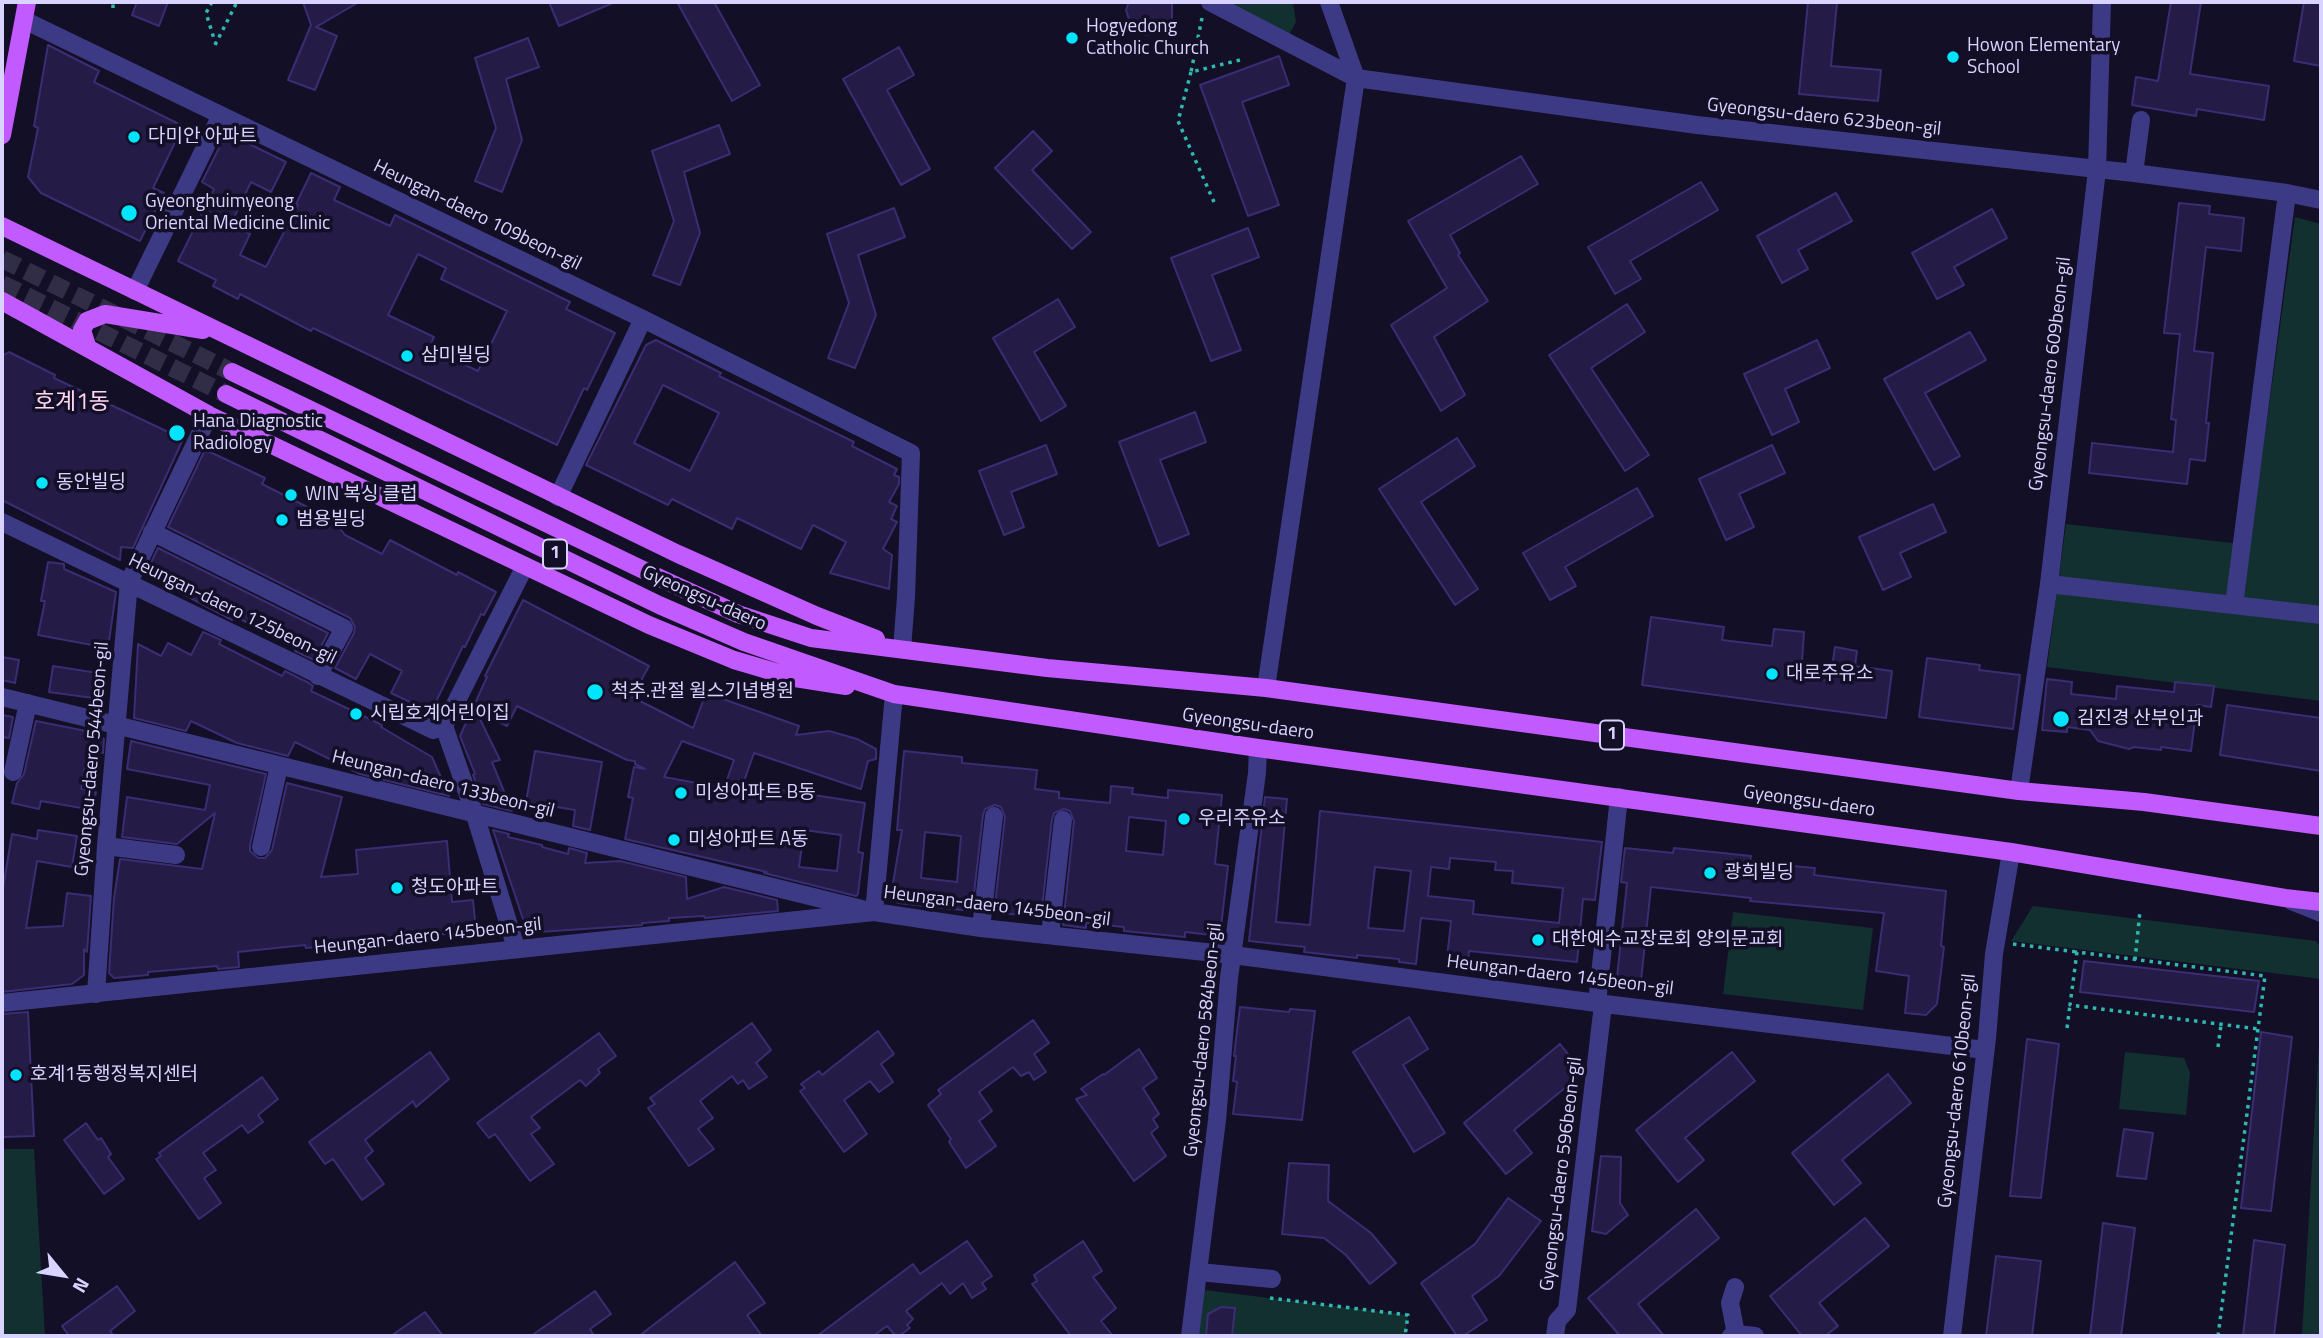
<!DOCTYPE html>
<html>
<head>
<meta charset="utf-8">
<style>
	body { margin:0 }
	#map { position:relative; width:2323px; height:1338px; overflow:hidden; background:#130f26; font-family:"Titillium Web",sans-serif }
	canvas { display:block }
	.frame { position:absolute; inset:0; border:4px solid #d9d4ff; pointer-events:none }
	.north { position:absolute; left:28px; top:1240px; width:70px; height:70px; -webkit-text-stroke:5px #130f26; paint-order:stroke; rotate:120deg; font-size:19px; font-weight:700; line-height:28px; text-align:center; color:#d9d4ff }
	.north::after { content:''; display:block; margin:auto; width:24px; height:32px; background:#d9d4ff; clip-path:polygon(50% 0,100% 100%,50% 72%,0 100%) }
</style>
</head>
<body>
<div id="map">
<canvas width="2323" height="1338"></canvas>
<div class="frame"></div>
<div class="north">N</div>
</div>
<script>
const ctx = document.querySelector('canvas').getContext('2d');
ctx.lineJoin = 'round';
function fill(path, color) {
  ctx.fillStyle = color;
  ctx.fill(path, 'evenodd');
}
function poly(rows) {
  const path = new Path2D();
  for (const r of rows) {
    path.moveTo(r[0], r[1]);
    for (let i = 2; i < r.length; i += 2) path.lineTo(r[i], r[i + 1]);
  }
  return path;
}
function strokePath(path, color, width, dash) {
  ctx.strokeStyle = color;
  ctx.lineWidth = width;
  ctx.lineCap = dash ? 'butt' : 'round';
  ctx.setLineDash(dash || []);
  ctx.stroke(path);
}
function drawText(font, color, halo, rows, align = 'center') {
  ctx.font = font + ' "Titillium Web","Noto Sans KR",sans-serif';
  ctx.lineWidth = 7;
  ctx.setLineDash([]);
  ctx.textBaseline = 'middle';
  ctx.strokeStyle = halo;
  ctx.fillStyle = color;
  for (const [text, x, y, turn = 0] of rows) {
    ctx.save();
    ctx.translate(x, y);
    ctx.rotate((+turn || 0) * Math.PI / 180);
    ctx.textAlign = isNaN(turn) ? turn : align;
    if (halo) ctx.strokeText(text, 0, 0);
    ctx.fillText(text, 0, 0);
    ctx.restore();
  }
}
fill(poly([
	[1223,2,1293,2,1296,22,1289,35],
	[2295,217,2321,224,2321,701,2047,667,2066,524,2250,545],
	[2033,906,2316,941,2321,948,2321,979,2011,941],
	[1733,912,1873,928,1863,1010,1723,994],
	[2321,1009,2321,1336,2302,1336],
	[2125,1052,2184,1058,2190,1073,2186,1115,2119,1109],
	[2,1149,34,1149,45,1336,2,1336],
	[1196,1289,1408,1315,1405,1336,1190,1336]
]), '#12302f');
const building = poly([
	[137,2,168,2,159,26,132,15,137,2],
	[303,2,359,2,316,27,337,36,315,90,288,80,311,25,303,2],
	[549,2,615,2,559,26,549,2],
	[677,2,714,2,760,85,732,101,677,2],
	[1129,2,1172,2,1172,19,1162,32,1145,35,1131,26,1126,10,1129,2],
	[1808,2,1837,2,1831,66,1881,70,1878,101,1799,94,1808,2],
	[2171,2,2201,2,2190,74,2269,86,2264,120,2197,109,2196,116,2132,105,2136,77,2158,81,2171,2],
	[2304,2,2321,2,2321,66,2294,61,2304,2],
	[528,38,539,67,506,79,522,140,502,192,475,181,496,128,475,58,528,38],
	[48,45,99,71,94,82,183,126,153,188,164,193,140,241,41,193,28,177,38,128,34,126,48,45],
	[899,47,914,75,887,90,930,169,901,185,843,79,899,47],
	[1279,56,1289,85,1242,102,1279,205,1248,216,1200,85,1279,56],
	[719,125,730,154,684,172,700,233,680,285,653,275,674,221,652,151,719,125],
	[1033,131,1052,151,1032,170,1091,232,1072,249,995,168,1033,131],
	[235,137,286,162,271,192,251,182,231,224,250,234,240,255,266,267,298,205,296,204,311,173,340,187,334,200,390,226,395,215,570,302,566,309,615,333,587,390,584,388,557,445,313,328,311,331,240,294,238,299,213,286,216,280,178,261,214,189,202,182,222,142,235,137],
	[418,254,446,268,441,279,507,311,478,371,429,348,434,337,388,315,418,254],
	[1521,156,1538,184,1450,235,1460,253,1458,255,1488,301,1434,337,1465,395,1441,411,1391,325,1447,288,1408,221,1521,156],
	[1701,182,1718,210,1630,261,1641,279,1615,294,1588,247,1701,182],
	[1836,193,1852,221,1798,250,1808,269,1782,283,1757,236,1836,193],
	[2179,203,2210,206,2209,214,2244,218,2241,251,2206,247,2194,351,2213,353,2206,423,2209,423,2205,461,2190,459,2187,484,2089,473,2092,443,2173,452,2176,420,2171,419,2180,334,2164,333,2179,203],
	[894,208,905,237,858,255,876,315,855,368,828,358,849,303,827,234,894,208],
	[1992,209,2007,238,1954,267,1964,285,1937,299,1912,253,1992,209],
	[1248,228,1259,257,1212,275,1241,350,1211,361,1171,258,1248,228],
	[1058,299,1075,327,1034,352,1066,406,1041,421,993,338,1058,299],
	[1627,304,1645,332,1591,368,1649,455,1625,471,1549,355,1627,304],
	[1970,332,1986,360,1925,393,1960,456,1934,470,1884,379,1970,332],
	[656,340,721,373,719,376,854,442,852,446,897,469,894,475,899,477,899,484,889,502,897,506,891,519,897,522,883,549,892,555,889,589,830,573,846,542,813,525,801,549,737,518,732,529,672,499,668,505,586,465,646,345,656,340],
	[663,385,719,413,690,471,634,443,663,385],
	[1817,340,1830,368,1785,389,1799,422,1772,435,1744,374,1817,340],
	[9,352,55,375,54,378,183,439,133,548,121,547,120,560,2,500,2,356,9,352],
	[1195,412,1206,442,1160,460,1189,534,1159,546,1119,442,1195,412],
	[1457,438,1475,466,1421,502,1478,589,1455,605,1379,489,1457,438],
	[1046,445,1057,474,1011,492,1024,527,1004,535,979,471,1046,445],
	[1772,445,1785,473,1739,494,1754,527,1726,540,1699,479,1772,445],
	[204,452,210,452,265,478,262,484,325,516,327,512,345,535,382,554,390,540,457,575,458,572,496,592,484,615,481,614,465,647,463,646,431,712,391,693,402,671,370,654,356,679,335,668,354,633,355,627,350,618,168,527,204,452],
	[1637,488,1653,516,1565,567,1576,586,1550,600,1523,553,1637,488],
	[1933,504,1946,532,1900,553,1911,577,1883,590,1859,537,1933,504],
	[158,548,328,633,314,660,295,651,296,647,234,616,232,620,153,578,149,567,158,548],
	[48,562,64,564,64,569,116,592,108,648,38,635,45,601,41,601,48,562],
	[523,600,649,666,632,697,693,728,706,693,799,726,796,735,829,731,857,739,876,749,876,759,868,761,861,789,754,753,743,784,865,803,858,852,863,853,858,894,856,896,764,873,767,872,625,839,633,798,628,797,634,767,645,769,635,764,635,761,627,760,517,706,507,726,476,711,500,760,492,762,512,811,483,804,473,775,475,774,460,736,487,677,485,676,523,600],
	[682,741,734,760,724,788,664,777,682,741],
	[804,830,841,835,837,871,799,867,804,830],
	[1651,617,1724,627,1722,640,1772,646,1774,629,1804,632,1801,677,1830,681,1835,647,1857,651,1855,666,1892,671,1886,718,1642,685,1651,617],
	[203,632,221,640,219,644,282,676,285,671,309,683,313,686,311,691,382,725,381,727,432,757,449,796,360,774,295,742,288,756,237,743,191,721,186,731,134,718,138,644,161,656,168,643,191,655,203,632],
	[2,657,19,660,15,683,2,680,2,657],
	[1927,658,1980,665,1979,670,2020,675,2013,729,1919,717,1927,658],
	[53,666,104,674,101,699,49,692,53,666],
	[2047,679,2072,682,2071,694,2116,699,2117,686,2174,692,2175,682,2214,686,2211,707,2197,705,2191,751,2161,747,2161,750,2134,747,2129,749,2098,741,2090,730,2067,727,2067,732,2042,730,2047,679],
	[2227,705,2321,718,2321,771,2220,755,2227,705],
	[2,715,13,717,9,738,2,737,2,715],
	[36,721,96,733,104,739,103,753,88,750,81,789,96,792,93,810,41,801,39,809,12,803,17,783,24,774,36,721],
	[131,741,266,774,250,845,250,851,258,858,265,858,272,850,287,783,342,797,321,877,358,874,356,850,447,841,452,902,473,900,476,931,306,948,305,945,238,952,239,967,218,969,217,966,148,972,148,975,114,978,109,973,114,898,120,859,202,869,215,813,177,844,122,837,127,797,205,810,210,785,127,769,131,741],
	[535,751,602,762,590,830,573,826,575,810,526,802,535,751],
	[904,751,962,757,962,763,1037,770,1035,789,1059,792,1059,798,1110,803,1111,786,1133,788,1132,794,1168,798,1168,790,1222,795,1215,864,1228,866,1220,936,1185,932,1185,937,1124,931,1124,927,1086,923,1086,928,1063,925,1074,821,1070,811,1064,809,1054,813,1052,819,1041,916,994,913,1005,817,1001,807,995,805,985,809,983,815,972,911,898,903,891,895,902,830,897,830,904,751],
	[1129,817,1166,821,1163,855,1126,851,1129,817],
	[925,832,961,836,957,882,921,878,925,832],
	[1265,797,1287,799,1276,922,1310,925,1320,811,1602,842,1595,900,1583,899,1577,962,1469,951,1468,960,1447,958,1451,921,1421,918,1416,964,1399,962,1399,959,1357,955,1357,958,1304,952,1305,947,1249,941,1265,797],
	[1450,858,1496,862,1495,870,1513,871,1512,883,1563,888,1559,923,1473,914,1474,901,1428,896,1431,867,1449,869,1450,858],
	[1375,867,1411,871,1404,931,1368,928,1375,867],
	[38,830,77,836,72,867,37,861,26,928,63,926,67,893,91,896,87,952,84,949,84,975,72,984,2,992,2,894,12,834,37,839,38,830],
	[493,830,509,834,508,837,542,845,542,847,568,854,569,848,587,853,585,863,620,861,686,877,687,899,724,887,777,900,778,911,705,918,704,916,669,918,669,921,642,923,642,925,539,932,525,925,493,830],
	[1625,848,1673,853,1674,848,1751,856,1750,862,1815,868,1814,875,1946,891,1941,946,1944,947,1937,1004,1926,1015,1905,1013,1909,976,1876,971,1884,913,1750,901,1751,898,1651,887,1640,990,1616,987,1627,883,1621,882,1625,848],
	[2084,961,2259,981,2254,1012,2080,992,2084,961],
	[1240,1007,1289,1012,1290,1009,1315,1011,1302,1120,1233,1114,1237,1082,1233,1081,1236,1056,1234,1056,1240,1007],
	[28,1012,34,1136,2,1137,2,1014,28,1012],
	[1409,1017,1428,1049,1403,1065,1445,1133,1414,1152,1353,1052,1409,1017],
	[1033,1020,1049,1043,1034,1054,1046,1072,1034,1080,1029,1072,1021,1076,1013,1067,979,1092,992,1111,979,1121,996,1146,966,1168,949,1142,951,1139,928,1105,941,1094,938,1090,1033,1020],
	[752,1023,771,1050,756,1063,767,1077,749,1089,743,1080,738,1084,732,1076,700,1101,713,1118,698,1129,714,1149,689,1166,648,1108,655,1104,650,1098,752,1023],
	[878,1031,894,1054,881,1064,893,1082,879,1092,870,1081,844,1100,867,1134,844,1152,800,1091,805,1088,801,1084,819,1071,822,1075,878,1031],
	[2261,1032,2292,1037,2271,1211,2241,1208,2261,1032],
	[599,1033,616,1056,598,1069,600,1073,586,1086,580,1080,531,1117,540,1128,531,1134,554,1164,530,1181,495,1134,489,1138,477,1123,599,1033],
	[2027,1039,2059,1044,2041,1198,2010,1196,2027,1039],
	[1560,1044,1583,1073,1514,1130,1532,1153,1506,1174,1464,1123,1560,1044],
	[1139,1049,1157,1078,1143,1088,1159,1114,1153,1119,1158,1127,1151,1133,1166,1156,1134,1181,1076,1099,1087,1095,1081,1089,1103,1074,1104,1075,1139,1049],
	[430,1052,449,1079,416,1107,413,1101,365,1140,373,1151,365,1158,384,1184,362,1200,333,1159,325,1164,309,1142,430,1052],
	[1732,1052,1755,1081,1685,1138,1704,1160,1678,1182,1636,1130,1732,1052],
	[1888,1074,1911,1103,1842,1160,1861,1183,1834,1205,1792,1153,1888,1074],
	[262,1077,278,1099,258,1115,263,1122,248,1133,242,1125,203,1153,216,1170,204,1178,221,1203,199,1219,156,1159,161,1156,159,1153,262,1077],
	[86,1123,98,1140,101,1138,111,1154,108,1157,124,1179,104,1194,64,1140,86,1123],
	[2124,1129,2153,1133,2146,1179,2117,1176,2124,1129],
	[1601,1156,1621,1157,1620,1203,1628,1215,1606,1234,1592,1231,1601,1156],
	[1289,1163,1329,1165,1328,1201,1371,1233,1396,1263,1370,1284,1346,1255,1324,1238,1282,1234,1289,1163],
	[1508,1198,1541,1221,1499,1276,1472,1296,1487,1320,1463,1336,1457,1336,1421,1283,1475,1244,1508,1198],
	[1696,1209,1719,1238,1638,1304,1664,1336,1620,1336,1588,1298,1696,1209],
	[1865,1218,1889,1246,1819,1303,1838,1326,1825,1336,1802,1336,1770,1296,1865,1218],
	[2103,1223,2135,1228,2121,1336,2090,1336,2103,1223],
	[2254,1240,2285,1245,2274,1336,2243,1336,2254,1240],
	[967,1241,992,1276,982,1283,986,1289,972,1298,963,1283,950,1294,942,1283,906,1311,913,1319,907,1325,910,1328,899,1336,896,1336,887,1326,873,1336,817,1336,913,1264,920,1274,967,1241],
	[1083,1241,1102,1271,1093,1277,1116,1308,1101,1321,1113,1336,1071,1336,1032,1284,1037,1281,1034,1275,1083,1241],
	[1996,1256,2041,1261,2032,1336,1986,1336,1996,1256],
	[735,1262,765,1303,747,1315,762,1336,639,1336,735,1262],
	[117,1286,135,1311,110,1331,114,1336,69,1336,62,1326,117,1286],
	[595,1291,611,1314,590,1329,594,1336,531,1336,595,1291],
	[1221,1307,1235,1308,1232,1336,1206,1336,1208,1314,1221,1307],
	[425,1312,443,1336,391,1336,425,1312]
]);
fill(building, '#241b47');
strokePath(building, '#3b2d73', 2);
strokePath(poly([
	[2,259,232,372],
	[2,284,226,394]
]), '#312d47', 18, [18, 9]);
strokePath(poly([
	[212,2,206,13,215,42],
	[113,8,113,2],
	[1202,18,1191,72,1244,59],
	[215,45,237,2],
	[1191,72,1178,121,1214,202],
	[2013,944,2077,952],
	[2135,960,2140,911],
	[2067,1028,2070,1005],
	[2218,1047,2221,1025],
	[1270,1298,1408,1315,1405,1336],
	[2218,1336,2258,1029,2265,976,2077,952,2070,1005,2258,1029]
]), '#2fb8b0', 3.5, [3.5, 5]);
strokePath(poly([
	[1210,2,1356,78,1697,125,2134,173,2287,193,2321,200],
	[24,20,643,319,911,453,906,597,902,649],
	[2134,173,2141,120],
	[135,291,221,115],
	[558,497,643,319],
	[2,522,433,730,444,726],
	[152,532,344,628,318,676],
	[2049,584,2321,615],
	[2234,605,2287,193],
	[1266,688,1356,78,1329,2],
	[2,697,862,909],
	[13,772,28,703],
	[2019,791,2049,584,2097,170,2102,2],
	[106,846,176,855],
	[261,847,279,766],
	[2291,901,2321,913],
	[874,912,894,694],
	[981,928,994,816],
	[1050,935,1063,820],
	[516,948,475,815,444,726,525,566],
	[96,994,106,846,129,582,209,415],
	[2,1003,874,912,981,928,1233,955,1597,1003,1985,1050],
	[1597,1003,1619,797],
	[1199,1272,1272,1279],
	[1735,1287,1730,1303,1736,1334],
	[1190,1336,1217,1120,1229,978,1257,773,1258,748],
	[1555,1336,1557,1321,1567,1310,1602,1013],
	[1731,1336,1736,1334,1755,1336],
	[1952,1336,1987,1038,1994,954,2011,852]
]), '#3d3a85', 18);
strokePath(poly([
	[2,135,27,2],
	[2,226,678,554,817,616,876,639],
	[2,301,209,415,649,625,734,660,795,678,846,686],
	[87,346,82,330,87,321,105,314,203,330],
	[232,372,662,579,738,614,811,638,1047,668,1266,688,2019,791,2144,802,2321,826],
	[226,394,659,605,744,642,894,694,1258,748,2011,852,2285,898,2321,902]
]), '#c25bff', 18);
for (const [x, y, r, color] of [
	[1072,38,7,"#00e5ff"],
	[1953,57,7,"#00e5ff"],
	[134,137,7,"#00e5ff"],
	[129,213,9,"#00e5ff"],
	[407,356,7,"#00e5ff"],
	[177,433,9,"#00e5ff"],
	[42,483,7,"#00e5ff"],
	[291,495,7,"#00e5ff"],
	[282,520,7,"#00e5ff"],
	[1772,674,7,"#00e5ff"],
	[595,692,9,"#00e5ff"],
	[356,714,7,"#00e5ff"],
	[2061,719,9,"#00e5ff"],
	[681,793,7,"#00e5ff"],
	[1184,819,7,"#00e5ff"],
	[674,840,7,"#00e5ff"],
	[1710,873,7,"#00e5ff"],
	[397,888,7,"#00e5ff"],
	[1538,940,7,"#00e5ff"],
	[16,1075,7,"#00e5ff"]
]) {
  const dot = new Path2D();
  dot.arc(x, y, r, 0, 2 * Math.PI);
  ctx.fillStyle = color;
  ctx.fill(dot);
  strokePath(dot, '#130f26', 2.5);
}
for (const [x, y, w] of [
	[555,554,24],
	[1612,735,24]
]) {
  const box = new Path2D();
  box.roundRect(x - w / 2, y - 14.5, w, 29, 5);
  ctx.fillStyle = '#130f26';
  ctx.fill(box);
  strokePath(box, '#d9d4ff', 2);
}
drawText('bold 18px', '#d9d4ff', null, [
	["1",555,554],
	["1",1612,735]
]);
drawText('19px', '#d9d4ff', '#130f26', [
	["Hogyedong",1086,27],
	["Catholic Church",1086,49],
	["Howon Elementary",1967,46],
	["School",1967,68],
	["다미안 아파트",148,137],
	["Gyeonghuimyeong",145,202],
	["Oriental Medicine Clinic",145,224],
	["삼미빌딩",421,356],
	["Hana Diagnostic",193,422],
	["Radiology",193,444],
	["동안빌딩",56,483],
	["WIN 복싱 클럽",305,495],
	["범용빌딩",296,520],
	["대로주유소",1786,674],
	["척추.관절 윌스기념병원",611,692],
	["시립호계어린이집",370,714],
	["김진경 산부인과",2077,719],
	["미성아파트 B동",695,793],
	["우리주유소",1198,819],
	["미성아파트 A동",688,840],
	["광희빌딩",1724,873],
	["청도아파트",411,888],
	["대한예수교장로회 양의문교회",1552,940],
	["호계1동행정복지센터",30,1075]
], 'left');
drawText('19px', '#d9d4ff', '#130f26', [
	["Gyeongsu-daero 623beon-gil",1824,118,6],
	["Heungan-daero 109beon-gil",477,216,26],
	["Gyeongsu-daero 609beon-gil",2051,374,-83],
	["Gyeongsu-daero",704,599,24],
	["Heungan-daero 125beon-gil",232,610,26],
	["Gyeongsu-daero",1248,725,8],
	["Gyeongsu-daero 544beon-gil",93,759,-85],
	["Heungan-daero 133beon-gil",443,785,14],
	["Gyeongsu-daero",1809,802,8],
	["Heungan-daero 145beon-gil",997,907,7],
	["Heungan-daero 145beon-gil",428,937,-6],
	["Heungan-daero 145beon-gil",1560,976,7],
	["Gyeongsu-daero 584beon-gil",1204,1040,-84],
	["Gyeongsu-daero 610beon-gil",1958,1091,-84],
	["Gyeongsu-daero 596beon-gil",1562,1174,-83]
]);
drawText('23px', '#ffd6f0', '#130f26', [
	["호계1동",72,403]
]);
</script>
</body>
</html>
